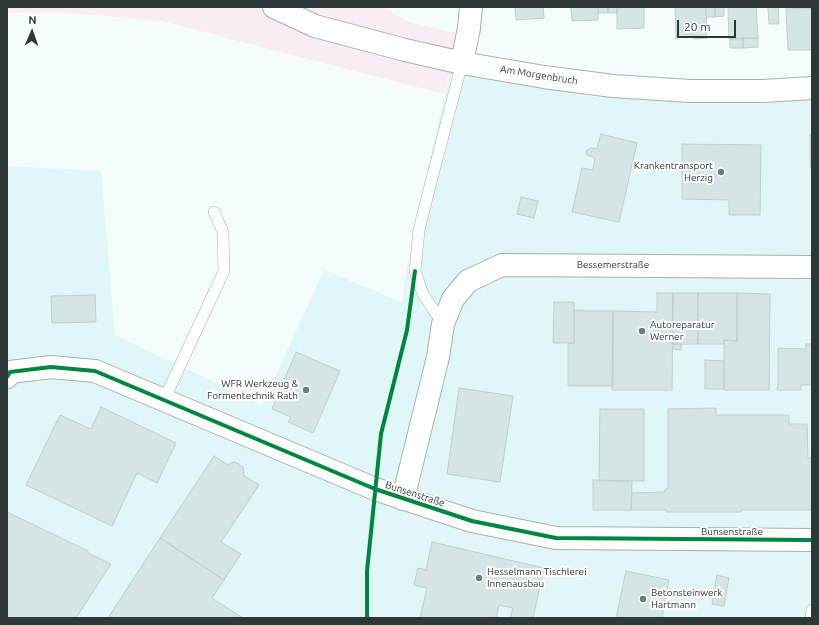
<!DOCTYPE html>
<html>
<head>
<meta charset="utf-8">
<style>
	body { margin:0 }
	#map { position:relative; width:819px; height:625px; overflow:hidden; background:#f4fcfc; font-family:Ubuntu,sans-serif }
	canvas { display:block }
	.frame { position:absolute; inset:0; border:8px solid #2d3737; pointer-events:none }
	.north { position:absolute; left:12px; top:12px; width:40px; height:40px; -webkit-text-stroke:3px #fff; paint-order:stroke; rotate:2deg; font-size:11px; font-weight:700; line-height:16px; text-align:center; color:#2d3737 }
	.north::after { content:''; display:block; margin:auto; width:14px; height:18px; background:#2d3737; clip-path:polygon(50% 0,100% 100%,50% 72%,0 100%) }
	.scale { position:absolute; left:677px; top:20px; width:59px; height:18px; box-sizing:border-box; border:2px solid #2d3737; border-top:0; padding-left:5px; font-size:12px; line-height:14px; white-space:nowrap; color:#2d3737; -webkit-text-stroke:3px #fff; paint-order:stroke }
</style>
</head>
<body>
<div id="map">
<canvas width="819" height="625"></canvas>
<div class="frame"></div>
<div class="north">N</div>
<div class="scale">20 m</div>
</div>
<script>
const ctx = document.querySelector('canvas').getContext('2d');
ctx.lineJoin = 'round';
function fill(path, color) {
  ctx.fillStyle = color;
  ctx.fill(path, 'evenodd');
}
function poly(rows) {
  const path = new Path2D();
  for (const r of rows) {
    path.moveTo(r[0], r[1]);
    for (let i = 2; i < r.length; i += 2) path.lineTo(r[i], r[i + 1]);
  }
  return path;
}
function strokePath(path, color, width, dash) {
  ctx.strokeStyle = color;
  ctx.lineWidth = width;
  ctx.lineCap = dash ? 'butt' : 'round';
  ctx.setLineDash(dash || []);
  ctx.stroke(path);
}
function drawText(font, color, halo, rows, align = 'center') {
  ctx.font = font + ' Ubuntu,sans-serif';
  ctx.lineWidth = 4;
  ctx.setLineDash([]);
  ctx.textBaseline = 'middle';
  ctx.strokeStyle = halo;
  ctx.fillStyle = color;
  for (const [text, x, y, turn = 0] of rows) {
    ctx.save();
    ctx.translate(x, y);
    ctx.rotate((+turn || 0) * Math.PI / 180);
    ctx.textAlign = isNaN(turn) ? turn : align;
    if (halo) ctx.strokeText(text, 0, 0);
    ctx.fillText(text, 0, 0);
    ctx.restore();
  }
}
fill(poly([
	[450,71,542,87,612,97,690,103,765,102,812,99,812,618,7,618,7,166,101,171,115,335,262,405,324,270,402,302,406,275,423,190]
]), '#e1f7f7');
fill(poly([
	[7,7,382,7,411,23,457,33,444,94,162,21,62,12,7,13]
]), '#f7edf2');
const building = poly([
	[515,7,543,7,544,18,516,20,515,7],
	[571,7,598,7,598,20,572,21,571,7],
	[598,7,608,7,608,13,598,13,598,7],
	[608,7,617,7,617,13,608,13,608,7],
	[617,7,644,7,644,28,617,29,617,7],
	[675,7,706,7,707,38,694,39,694,35,677,35,677,39,676,39,675,7],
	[706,7,715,7,715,17,706,17,706,7],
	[715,7,724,7,724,16,715,17,715,7],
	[728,7,756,7,758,38,729,39,728,7],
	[768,7,778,7,779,24,769,24,768,7],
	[812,8,812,50,788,50,786,9,812,8],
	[758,37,758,47,743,48,743,38,758,38,758,37],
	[743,38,743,48,730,48,730,39,743,38],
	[601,134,637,143,619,222,572,212,582,168,593,170,595,158,587,155,586,152,587,150,591,148,597,149,601,134],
	[810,135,812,135,812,168,810,168,810,135],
	[682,144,761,145,760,215,729,215,729,200,682,199,682,144],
	[521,197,538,201,534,218,517,214,521,197],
	[657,293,673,293,672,390,612,390,613,311,657,312,657,293],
	[673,293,698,293,698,344,672,344,673,293],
	[698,293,737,293,737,341,724,340,724,344,698,344,698,293],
	[737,293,770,294,769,390,724,390,724,340,737,341,737,293],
	[95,295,96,322,52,323,51,296,95,295],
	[554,302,574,302,574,343,553,343,554,302],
	[574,310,584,310,584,311,613,311,613,386,568,386,568,343,574,343,574,310],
	[673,344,681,344,681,350,673,349,673,344],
	[806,344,812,344,812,385,801,385,801,390,777,390,777,387,778,387,778,348,806,349,806,344],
	[296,352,340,371,313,433,288,422,291,417,272,409,296,352],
	[705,360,724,361,724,389,705,389,705,360],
	[459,388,513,396,500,482,447,474,459,388],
	[101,407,176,443,157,483,137,473,112,526,26,485,60,415,91,429,101,407],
	[716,408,716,415,789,415,789,424,807,424,808,458,812,458,812,510,741,510,741,512,666,512,666,510,631,510,632,493,665,492,665,489,668,489,668,409,716,408],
	[600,409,644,409,644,481,599,481,600,409],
	[214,456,228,465,230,463,235,462,243,467,244,472,243,475,259,485,221,542,241,554,224,580,160,538,214,456],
	[593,480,632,481,631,510,593,510,593,480],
	[7,512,88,551,88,553,111,564,76,618,7,618,7,512],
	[160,538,224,580,212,598,243,618,108,618,160,538],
	[432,542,544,568,533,618,510,618,513,608,499,605,496,618,420,618,427,588,414,585,418,568,426,570,432,542],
	[626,571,669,580,662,618,616,618,626,571],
	[717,575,729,578,724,606,712,604,717,575]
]);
fill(building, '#d5e5e6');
strokePath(building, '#c4cccc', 1);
const lane = poly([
	[443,324,423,294,415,271,419,230,429,190,462,63],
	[164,400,224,271,223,232,214,212],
	[811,618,812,610]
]);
const street = poly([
	[274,7,315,26,405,50,462,63,544,77,613,86,690,91,763,91,812,88],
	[462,63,469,28,471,7],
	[7,377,10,372,51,367,95,371,375,489,472,521,556,538,812,540],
	[403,499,438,357,443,324,453,299,468,281,502,265,812,267]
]);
strokePath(lane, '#a8b0b0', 12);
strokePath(street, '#a8b0b0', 24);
strokePath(lane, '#fdffff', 11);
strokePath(street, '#fdffff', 22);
strokePath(poly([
	[7,377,10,372,51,367,95,371,375,489,472,521,556,538,812,540],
	[367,618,367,571,381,434,407,330,415,271]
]), '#00873e', 4);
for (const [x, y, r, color] of [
	[721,172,4,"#737c7c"],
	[642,331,4,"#737c7c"],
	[306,390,4,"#737c7c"],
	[479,578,4,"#737c7c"],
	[643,599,4,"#737c7c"]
]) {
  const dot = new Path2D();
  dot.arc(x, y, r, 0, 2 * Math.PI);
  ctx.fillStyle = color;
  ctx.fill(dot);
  strokePath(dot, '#fff', 1.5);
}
drawText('10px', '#2d3737', '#fff', [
	["Am Morgenbruch",539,75,9],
	["Bessemerstraße",613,265],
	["Bunsenstraße",415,494,18],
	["Bunsenstraße",732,532]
]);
drawText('10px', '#2d3737', '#fff', [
	["Krankentransport",713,166,"right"],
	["Herzig",713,178,"right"],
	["Autoreparatur",650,325],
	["Werner",650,337],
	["WFR Werkzeug &",298,384,"right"],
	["Formentechnik Rath",298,396,"right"],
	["Hesselmann Tischlerei",487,572],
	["Innenausbau",487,584],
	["Betonsteinwerk",651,593],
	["Hartmann",651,605]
], 'left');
</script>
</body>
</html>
